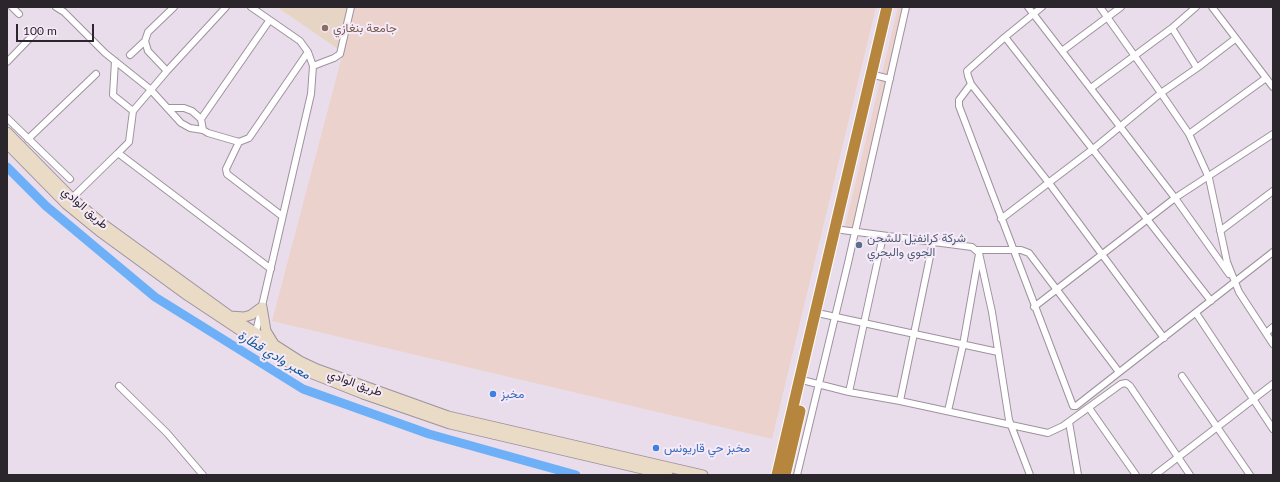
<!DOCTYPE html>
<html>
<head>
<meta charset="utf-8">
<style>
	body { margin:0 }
	#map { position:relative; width:1280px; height:482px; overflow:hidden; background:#eaddeb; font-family:Lato,sans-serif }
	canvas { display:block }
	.frame { position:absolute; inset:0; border:8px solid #2a262b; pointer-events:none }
	.scale { position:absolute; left:16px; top:24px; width:78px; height:18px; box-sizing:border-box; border:2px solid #2a262b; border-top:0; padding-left:5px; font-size:12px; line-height:14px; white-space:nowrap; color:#2a262b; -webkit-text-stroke:3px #f7eaf8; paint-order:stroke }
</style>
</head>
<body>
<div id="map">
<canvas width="1280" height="482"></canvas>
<div class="frame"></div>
<div class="scale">100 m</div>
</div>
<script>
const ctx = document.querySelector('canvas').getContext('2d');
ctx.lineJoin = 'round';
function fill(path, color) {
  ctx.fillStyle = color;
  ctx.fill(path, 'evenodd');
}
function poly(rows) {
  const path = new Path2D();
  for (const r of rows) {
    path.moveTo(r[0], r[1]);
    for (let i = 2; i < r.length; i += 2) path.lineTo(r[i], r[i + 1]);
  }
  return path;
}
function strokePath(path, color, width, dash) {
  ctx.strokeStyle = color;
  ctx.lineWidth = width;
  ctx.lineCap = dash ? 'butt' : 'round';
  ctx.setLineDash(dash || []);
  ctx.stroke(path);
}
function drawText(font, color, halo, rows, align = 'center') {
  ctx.font = font + ' Lato,Vazirmatn,sans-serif';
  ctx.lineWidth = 4;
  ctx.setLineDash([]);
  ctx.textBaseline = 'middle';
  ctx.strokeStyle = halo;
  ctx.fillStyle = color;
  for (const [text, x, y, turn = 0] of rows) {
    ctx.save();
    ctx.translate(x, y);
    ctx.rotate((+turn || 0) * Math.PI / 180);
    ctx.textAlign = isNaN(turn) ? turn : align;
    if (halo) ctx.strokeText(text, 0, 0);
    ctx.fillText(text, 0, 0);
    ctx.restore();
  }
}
fill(poly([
	[355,7,876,7,772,439,272,321],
	[898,7,909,7,858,231,844,230]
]), '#ebd2cc');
fill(poly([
	[277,7,348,7,338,49]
]), '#e6d5c4');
strokePath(poly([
	[7,167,46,206,155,297,303,389,429,434,576,475]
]), '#6db0f7', 9);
const street = poly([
	[12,7,19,14],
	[56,7,64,12,105,53,150,89,181,123,190,128,203,130,208,133,239,142,249,138,308,52],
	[251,7,300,41,308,52,313,66,311,94,255,336],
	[1028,7,1175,198,1229,274],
	[1042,7,1005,37,967,71,968,76,971,84,1049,183,1164,338],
	[1196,7,1172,28,1197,68,1161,93,1189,134,1209,178,1227,262,1239,292,1273,344],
	[1212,7,1273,87],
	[1005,37,1211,301],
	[1062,51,1121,7],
	[130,55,145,41],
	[115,61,113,95,133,111],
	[7,62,37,31],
	[313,66,334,58,340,54,351,7],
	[1197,68,1235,39],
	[167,71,148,51,145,41,148,32,174,7],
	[878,76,890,79],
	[971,84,959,100,959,106,1073,406,1076,406,1273,252],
	[1091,88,1172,28],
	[169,108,184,108,192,111,201,119],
	[7,118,70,179],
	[203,130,201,119,269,21],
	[1189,134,1266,78],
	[28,139,96,74],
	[239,142,226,169,227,174,282,216],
	[118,153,129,142,133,111,167,71,226,7],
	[72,198,118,153,271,269],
	[1001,219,1093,149,1161,93,1100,7],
	[842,230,972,247,979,253,992,312,1009,420,1030,475],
	[1220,231,1273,191],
	[977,250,1021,250,1029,253,1119,372],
	[1034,307,1175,198,1273,134],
	[1196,313,1273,429],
	[822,314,998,352],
	[1266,333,1273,327],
	[1182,376,1250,475],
	[806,381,849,392,900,401,1048,433,1063,426,1121,384,1126,383,1130,386,1190,475],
	[119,386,167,433,203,475],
	[849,392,883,236],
	[900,401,933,242],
	[1089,408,1136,475],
	[948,411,963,345,979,254],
	[1069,422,1078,475],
	[797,475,848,263,906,7],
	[1155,475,1273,384]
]);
const secondary = poly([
	[7,132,72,198,103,224,230,316,300,361,317,369,448,416,703,475],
	[7,144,66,204,99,231,188,296,295,367,363,394,450,424,668,475],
	[262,307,266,331,274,344],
	[230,316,244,317,251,315,262,307]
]);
const highway = poly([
	[777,475,887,7],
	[785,475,800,411]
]);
strokePath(street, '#9e929f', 8);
strokePath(secondary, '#9e929f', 11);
strokePath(highway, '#fff', 13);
strokePath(street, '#fff', 6);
strokePath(secondary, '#e9dbc5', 9);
strokePath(highway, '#b7863e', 11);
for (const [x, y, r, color] of [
	[325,28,4,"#8d6e63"],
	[859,245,4,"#5c6f8a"],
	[493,394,4,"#3f7fe0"],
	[656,448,4,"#3f7fe0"]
]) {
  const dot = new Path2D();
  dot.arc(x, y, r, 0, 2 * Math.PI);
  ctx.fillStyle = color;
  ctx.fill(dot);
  strokePath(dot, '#f7eaf8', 1.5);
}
drawText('12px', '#785e54', '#f7eaf8', [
	["جامعة بنغازي",333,28]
], 'left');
drawText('12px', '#2a262b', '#f7eaf8', [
	["طريق الوادي",85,208,41],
	["طريق الوادي",355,383,20]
]);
drawText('12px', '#4e5e75', '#f7eaf8', [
	["شركة كرانفيل للشحن",867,238],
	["الجوي والبحري",867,252]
], 'left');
drawText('12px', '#366cbe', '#f7eaf8', [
	["مخبز",501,394],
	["مخبز حي قاريونس",664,448]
], 'left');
drawText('italic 13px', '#115998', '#f7eaf8', [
	["معبر وادي قطّارة",274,355,31]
]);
</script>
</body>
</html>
